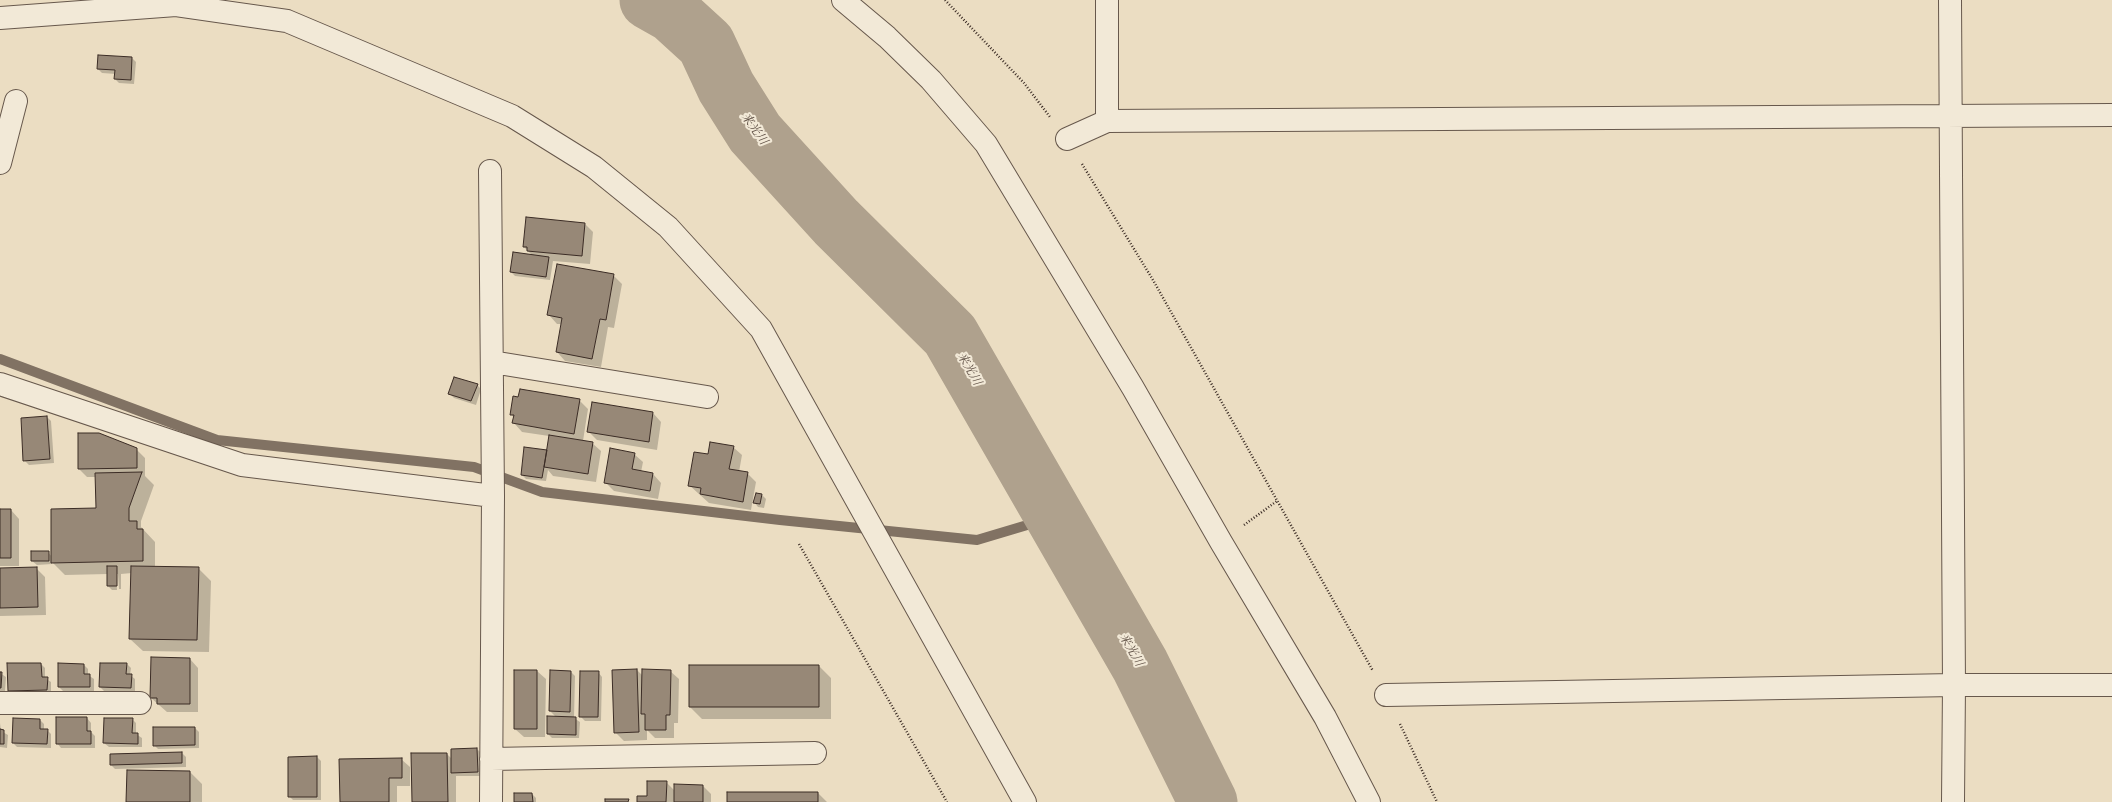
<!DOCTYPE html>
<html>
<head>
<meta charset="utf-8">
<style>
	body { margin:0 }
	canvas { display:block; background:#ebddc2 }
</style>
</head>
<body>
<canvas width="2112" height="802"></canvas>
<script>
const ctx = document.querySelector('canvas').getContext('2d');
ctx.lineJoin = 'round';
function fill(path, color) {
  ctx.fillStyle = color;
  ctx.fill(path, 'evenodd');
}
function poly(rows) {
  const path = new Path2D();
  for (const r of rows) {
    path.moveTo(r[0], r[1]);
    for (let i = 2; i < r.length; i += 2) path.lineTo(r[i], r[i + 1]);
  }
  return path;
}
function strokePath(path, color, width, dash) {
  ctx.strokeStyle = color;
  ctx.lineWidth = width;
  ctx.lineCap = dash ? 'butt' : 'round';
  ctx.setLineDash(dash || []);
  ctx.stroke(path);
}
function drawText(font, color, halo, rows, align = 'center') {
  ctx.font = font + ' "Old Standard TT","Noto Serif JP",serif';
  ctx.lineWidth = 4;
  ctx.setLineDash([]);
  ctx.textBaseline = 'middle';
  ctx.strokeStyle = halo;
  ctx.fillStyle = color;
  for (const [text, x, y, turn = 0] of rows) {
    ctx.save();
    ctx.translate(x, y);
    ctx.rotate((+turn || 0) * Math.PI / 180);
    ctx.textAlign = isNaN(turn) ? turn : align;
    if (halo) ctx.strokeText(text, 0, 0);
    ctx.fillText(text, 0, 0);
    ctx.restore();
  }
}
fill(poly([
	[132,58,136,62,134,84,119,83,115,79,116,74,102,73,98,69],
	[585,224,593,232,590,264,553,261,550,280,515,276,511,272,533,256,524,247],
	[613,275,622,284,614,328,608,327,601,367,565,361,557,352,562,324,557,324,549,315],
	[477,385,481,389,476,405,454,398,450,394],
	[579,400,588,409,583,441,592,443,601,451,596,482,553,476,548,470,546,481,526,479,522,475,547,451,549,436,522,432,514,423,514,418,511,414],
	[593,403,653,413,661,422,657,450,597,440,588,431],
	[47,417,51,421,54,463,29,465,24,460],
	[733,447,742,455,739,472,747,473,756,482,751,510,709,503,689,485,709,455],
	[136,449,145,458,145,476,154,485,141,521,141,527,155,542,155,568,198,568,211,581,209,652,143,651,130,639,132,573,121,574,121,589,119,589,118,574,116,574,117,590,112,590,108,586,108,574,65,575,52,562,52,564,37,565,32,561,48,552,52,557,97,509,96,477,87,477,79,469],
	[634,454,643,462,641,472,653,474,661,483,658,499,614,491,606,483],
	[762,495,766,499,764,508,758,507,754,502],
	[0,510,11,510,19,519,19,566,0,566],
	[36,568,45,577,46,615,0,616,0,569],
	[190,659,198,668,198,712,167,712,151,698],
	[41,664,45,668,45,678,51,682,51,694,13,695,9,690],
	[127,664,131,668,130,675,135,679,135,692,104,691,100,687],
	[84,665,88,669,88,675,94,679,94,691,63,691,59,687],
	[819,666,831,678,831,719,702,719,690,707],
	[637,670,643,676,670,671,679,679,678,723,674,723,674,738,655,738,647,730,647,740,624,741,615,732],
	[515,671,537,671,546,679,545,737,524,737,515,729],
	[571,672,575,676,574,718,580,722,579,738,552,738,548,734,556,717,550,711],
	[598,672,602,677,601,721,585,721,580,716],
	[0,673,6,677,5,692,0,692],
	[57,718,87,718,91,723,91,732,95,736,95,748,61,748,57,743],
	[14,719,40,720,44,724,44,730,47,730,51,734,51,748,17,747,13,743],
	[132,719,136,723,136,734,142,738,142,747,109,747,104,743],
	[0,723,1,731,8,735,7,748,0,747],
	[195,728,199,732,199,748,158,749,154,745],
	[477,749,481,753,482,776,456,776,456,802,413,802,447,754,452,759],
	[182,753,186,757,186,767,115,769,111,765],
	[317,757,321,761,321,800,293,800,289,796],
	[401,759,410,767,410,786,397,786,397,802,341,802],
	[190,772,202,784,202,802,127,802],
	[666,782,675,791,703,786,711,794,711,802,638,802,648,797],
	[728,793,818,793,827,802,728,802],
	[532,794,536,798,536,802,515,802]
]), '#0003');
strokePath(poly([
	[0,359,217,440,474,467,542,492,780,520,977,540,1054,517]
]), '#817263', 10);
strokePath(poly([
	[649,0,672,13,706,44,726,87,755,133,836,222,950,335,1140,665,1208,802]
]), '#afa18d', 59);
const building = poly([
	[98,55,132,57,131,80,114,79,115,70,97,69,98,55],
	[526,217,585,223,582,256,527,251,527,247,523,247,526,217],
	[513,252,549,257,546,277,510,272,513,252],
	[557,264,614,274,606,320,600,319,592,359,556,352,562,318,547,315,557,264],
	[454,377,478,384,471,401,448,394,454,377],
	[520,389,580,399,574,434,512,423,514,415,510,415,513,396,518,397,520,389],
	[592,402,653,412,649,442,587,432,592,402],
	[47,416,50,459,23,461,21,418,47,416],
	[78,433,99,433,137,448,137,468,78,469,78,433],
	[549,435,593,442,588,474,544,467,549,435],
	[710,442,734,446,729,469,748,472,743,502,700,494,701,488,688,486,694,452,708,454,710,442],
	[524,447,547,450,542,478,521,475,524,447],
	[610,448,635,453,632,469,653,473,650,491,604,483,610,448],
	[142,472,129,508,129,521,137,521,137,529,143,529,143,561,51,563,51,509,96,508,95,473,142,472],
	[756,493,762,494,760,504,753,503,756,493],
	[0,509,11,509,11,558,0,558,0,509],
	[31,551,49,551,49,561,31,561,31,551],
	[107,566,117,566,117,586,107,586,107,566],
	[131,566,199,567,197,640,129,639,131,566],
	[37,567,38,607,0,608,0,568,37,567],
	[151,657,190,658,190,704,157,704,157,698,150,698,151,657],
	[7,663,41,663,42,677,48,677,47,690,8,691,7,663],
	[58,663,84,664,84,674,90,674,90,687,58,687,58,663],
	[100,663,127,663,126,674,132,674,131,688,99,687,100,663],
	[689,665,819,665,819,707,689,707,689,665],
	[637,669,639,732,614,733,612,670,637,669],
	[642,669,671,670,670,715,666,715,666,730,645,730,645,714,641,714,642,669],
	[514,670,537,670,537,729,514,729,514,670],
	[550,670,571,671,570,712,549,711,550,670],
	[580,671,599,671,598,717,579,717,580,671],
	[0,672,2,672,1,688,0,688,0,672],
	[547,716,576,717,576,735,547,734,547,716],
	[56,717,87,717,87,731,91,731,91,744,56,744,56,717],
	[13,718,40,719,40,729,48,729,47,744,12,743,13,718],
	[104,718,133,718,132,733,138,733,138,744,103,743,104,718],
	[153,727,195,727,195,745,153,746,153,727],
	[0,729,4,730,4,744,0,744,0,729],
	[477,748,478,772,451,773,451,749,477,748],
	[182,752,182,763,110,765,110,754,182,752],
	[411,753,447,753,448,802,412,802,411,753],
	[317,756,317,797,288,797,288,757,317,756],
	[402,758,402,778,389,778,389,802,340,802,339,759,402,758],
	[127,770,190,771,190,802,126,802,127,770],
	[647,781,667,781,666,802,637,802,637,796,647,796,647,781],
	[674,784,703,785,703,802,674,802,674,784],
	[727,792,818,792,818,802,727,802,727,792],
	[514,793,532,793,533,802,514,802,514,793],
	[605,799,629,799,628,802,605,802,605,799]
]);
fill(building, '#978877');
strokePath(building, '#3b2c25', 1);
const minor = poly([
	[843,0,887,37,931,80,986,144,1133,388,1221,542,1325,717,1369,802],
	[1107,0,1107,121,2112,115],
	[1950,0,1954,685,1953,802],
	[0,18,176,5,287,21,512,116,594,167,668,227,761,329,1025,802],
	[1067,139,1107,121],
	[0,163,16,101],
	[490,171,493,496,491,802],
	[492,362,707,397],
	[0,384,242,465,493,496],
	[1386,695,1954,685,2112,685],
	[0,703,140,703],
	[491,759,815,753]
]);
strokePath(minor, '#67584c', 24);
strokePath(poly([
	[945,0,1024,83,1050,117],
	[1082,164,1153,280,1373,671],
	[1244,525,1277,501],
	[799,544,947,802],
	[1400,724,1437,802]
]), '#3b2c25', 2.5, [1, 2]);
strokePath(minor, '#f2e9d7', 22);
drawText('italic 12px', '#5e4f44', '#f2e9d7', [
	["来光川",754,129,54],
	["来光川",969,369,60],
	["来光川",1131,650,60]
]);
</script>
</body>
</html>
